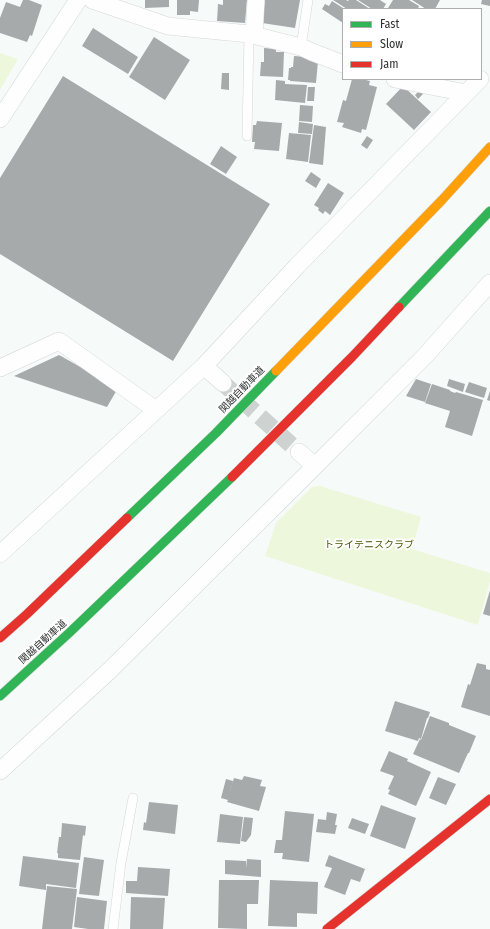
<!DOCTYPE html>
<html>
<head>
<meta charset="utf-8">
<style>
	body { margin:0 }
	#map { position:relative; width:490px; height:929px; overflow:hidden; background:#f6fbfa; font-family:"Fira Sans Condensed",sans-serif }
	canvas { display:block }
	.legend { position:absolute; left:342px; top:8px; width:140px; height:72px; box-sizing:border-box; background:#fff; border:1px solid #acadad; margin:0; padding:5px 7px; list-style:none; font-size:12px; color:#303232 }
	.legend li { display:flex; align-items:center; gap:8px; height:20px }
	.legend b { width:20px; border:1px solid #acadad }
</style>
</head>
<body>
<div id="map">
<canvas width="490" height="929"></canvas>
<ul class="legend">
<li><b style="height:5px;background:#30b455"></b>Fast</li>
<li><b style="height:5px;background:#ff9f0a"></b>Slow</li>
<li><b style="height:5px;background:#e5322d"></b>Jam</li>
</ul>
</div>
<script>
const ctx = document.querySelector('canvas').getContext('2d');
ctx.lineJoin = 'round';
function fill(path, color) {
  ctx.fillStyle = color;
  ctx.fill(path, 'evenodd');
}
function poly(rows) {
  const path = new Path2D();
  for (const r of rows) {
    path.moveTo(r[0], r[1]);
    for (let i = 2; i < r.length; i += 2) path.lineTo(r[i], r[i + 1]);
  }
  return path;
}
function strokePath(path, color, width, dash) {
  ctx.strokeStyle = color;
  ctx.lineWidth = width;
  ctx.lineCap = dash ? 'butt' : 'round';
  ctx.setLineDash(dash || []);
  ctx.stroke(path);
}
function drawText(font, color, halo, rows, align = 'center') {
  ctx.font = font + ' "Fira Sans Condensed","Noto Sans JP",sans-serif';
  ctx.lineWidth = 4;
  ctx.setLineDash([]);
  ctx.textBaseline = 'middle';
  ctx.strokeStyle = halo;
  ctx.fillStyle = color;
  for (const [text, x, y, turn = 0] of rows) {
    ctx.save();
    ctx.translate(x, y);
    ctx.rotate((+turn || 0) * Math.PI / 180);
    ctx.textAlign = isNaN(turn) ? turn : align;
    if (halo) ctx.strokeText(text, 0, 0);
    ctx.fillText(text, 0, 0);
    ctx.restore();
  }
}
fill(poly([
	[0,53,18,59,0,90],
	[320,486,421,517,412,549,490,573,490,581,478,625,265,556,276,523,312,487]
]), '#edf7db');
fill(poly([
	[23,0,29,0,42,5,32,36,30,35,27,42,0,33,0,18,6,2,20,7],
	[145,0,169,0,169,7,145,8],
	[177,0,199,0,198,12,190,11,190,15,177,15],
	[223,0,247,0,245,23,217,21,218,4,223,5],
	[265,0,300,0,295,28,262,23],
	[333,0,346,0,348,1,349,0,356,0,370,9,347,9],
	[358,0,380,0,386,4,383,9,372,9],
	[393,0,409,0,419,6,418,9,390,9,388,8],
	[412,0,440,0,435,9,426,9],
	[482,0,490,0,490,6,481,4],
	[332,1,343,8,343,23,322,9,325,4,329,6],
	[93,28,138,57,128,74,82,46],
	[154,37,190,60,165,100,129,77],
	[264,48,276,49,276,52,284,52,283,77,260,76,261,62,264,62],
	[294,56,308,57,308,60,318,61,316,83,290,81,290,80,288,80,289,68,291,68,291,67,293,67],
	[222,73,229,73,229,90,221,89],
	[63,76,270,204,173,361,0,254,0,178],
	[352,79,362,79,370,81,369,85,377,87,366,130,362,129,361,133,342,127,344,123,337,122,343,100,346,101],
	[276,80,285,81,285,84,307,85,305,103,275,100],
	[403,86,431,112,414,130,386,104],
	[308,87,315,87,314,101,307,101],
	[419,91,423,94,418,99,415,95],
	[300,105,313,106,312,122,299,121],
	[257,121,282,123,279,151,254,149,255,142,252,142,253,125,256,125],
	[299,122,313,124,312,134,298,133],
	[314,125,326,127,323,165,309,163],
	[289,133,311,135,308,162,286,159],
	[367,136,373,140,367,149,361,145],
	[221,146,237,157,226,174,210,164],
	[311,172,321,179,316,188,305,181],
	[328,183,344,193,330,215,325,211,323,214,318,210,319,208,314,205],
	[59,355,118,388,107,407,14,376],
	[416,379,431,384,425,402,406,396],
	[449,379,465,384,463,392,447,386],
	[469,382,487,388,484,398,465,392],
	[432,384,450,390,450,391,455,393,456,392,483,400,472,436,445,427,450,411,425,403],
	[490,391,490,401,487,400],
	[490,590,490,616,483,614],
	[477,663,486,665,486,669,490,670,490,716,461,707,468,684,470,685],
	[395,701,430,712,428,718,427,718,421,739,419,738,418,741,385,731],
	[430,716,449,723,449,725,476,736,469,753,468,753,459,773,413,754,420,739,421,740],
	[389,751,408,759,407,761,431,772,416,806,388,794,390,790,388,789,394,776,380,771],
	[244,776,262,780,260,786,266,787,259,811,227,802,228,800,221,798,226,779,233,781,229,795,234,778,242,780],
	[438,777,456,784,446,805,429,798],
	[149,802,178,805,175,834,143,830,144,822,146,823],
	[381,805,416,818,405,849,370,836],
	[285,811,314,814,309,862,282,859,283,853,274,853,276,840,282,840],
	[327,812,337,814,335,825,337,825,335,834,316,832,318,819,326,820],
	[220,814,243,817,240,844,217,842],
	[244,817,253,818,251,835,246,842,241,841],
	[352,818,369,824,365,834,348,828],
	[62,823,86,826,85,836,83,835,80,860,58,858,58,853,57,853,59,837,61,837],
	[329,855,365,869,360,882,351,879,345,895,324,887,332,868,325,866],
	[23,856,79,863,76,888,46,884,46,890,19,886],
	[84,857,104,860,99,896,79,894],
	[247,859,261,860,261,877,225,874,225,860,246,861,246,868],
	[138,867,170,869,168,896,126,893,126,881,137,881],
	[219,880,259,880,258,904,247,904,247,929,218,928],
	[270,880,318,882,317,914,297,913,297,927,268,926],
	[47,886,77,889,72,929,42,929],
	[77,897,107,901,104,929,88,929,74,927],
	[131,897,165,898,163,929,130,929]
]), '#a7aaaa');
strokePath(poly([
	[223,383,299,452]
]), '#ced3d2', 17, [17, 8]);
const lane = poly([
	[301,47,308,0],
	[247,136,249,34],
	[113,929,121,863,133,798]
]);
const street = poly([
	[92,0,168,26,249,34,301,47,312,52,343,64],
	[254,35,256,0],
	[395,79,466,93],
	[0,119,78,0],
	[204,366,223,383],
	[0,368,59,341,156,410],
	[299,452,315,466],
	[0,554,204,366,297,266,480,79],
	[0,771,109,671,315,466,425,356,490,283]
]);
const fast = poly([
	[399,307,490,211],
	[127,518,216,433,276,371],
	[0,696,69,633,232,477]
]);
const slow = poly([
	[276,371,442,200,490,147]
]);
const jam = poly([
	[232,477,352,357,399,307],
	[0,638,27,614,127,518],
	[327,929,490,799]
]);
strokePath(lane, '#d3d7d6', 10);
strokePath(street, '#d3d7d6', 18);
strokePath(fast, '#d3d7d6', 10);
strokePath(slow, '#d3d7d6', 10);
strokePath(jam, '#d3d7d6', 10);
strokePath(lane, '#fefefe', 9);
strokePath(street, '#fefefe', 17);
strokePath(fast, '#30b455', 9);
strokePath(slow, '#ff9f0a', 9);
strokePath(jam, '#e5322d', 9);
drawText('10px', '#303232', '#fff', [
	["関越自動車道",242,390,-46],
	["関越自動車道",43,642,-42]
]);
drawText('10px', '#465700', '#fff', [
	["トライテニスクラブ",369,545]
]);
</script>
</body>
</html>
